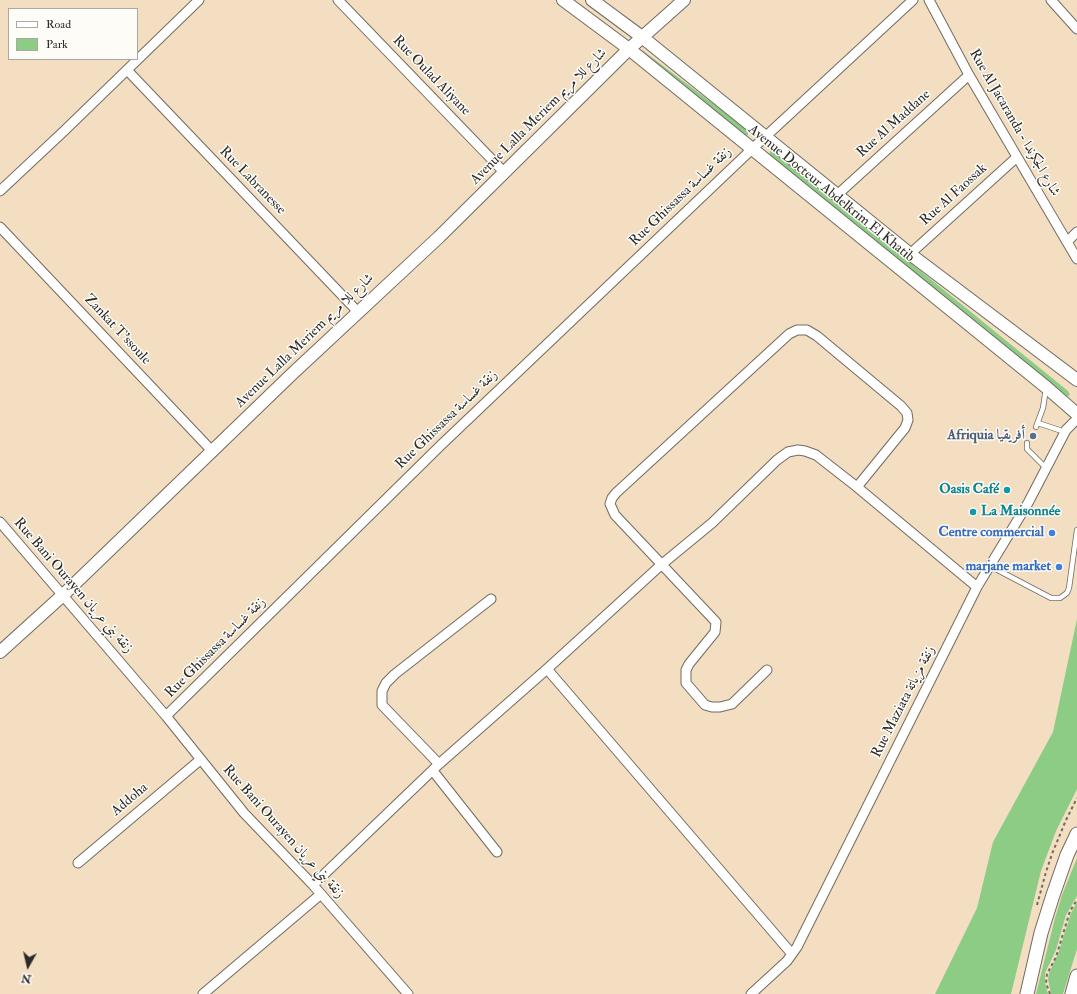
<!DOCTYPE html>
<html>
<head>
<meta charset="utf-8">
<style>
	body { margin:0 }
	#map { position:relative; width:1077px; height:994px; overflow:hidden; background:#f3dec1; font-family:"IM FELL Double Pica",serif }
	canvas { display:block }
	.legend { position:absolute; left:8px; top:8px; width:130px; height:52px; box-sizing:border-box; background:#fdfcf7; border:1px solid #a9a8a5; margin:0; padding:5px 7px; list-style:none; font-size:12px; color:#2b2b2b }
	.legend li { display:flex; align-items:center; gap:8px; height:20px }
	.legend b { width:20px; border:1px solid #a9a8a5 }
	.north { position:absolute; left:8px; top:946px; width:40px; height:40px; -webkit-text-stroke:3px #fdfcf7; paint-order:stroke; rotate:188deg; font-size:11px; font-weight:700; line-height:16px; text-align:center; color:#2b2b2b }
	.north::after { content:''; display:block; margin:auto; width:14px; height:18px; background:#2b2b2b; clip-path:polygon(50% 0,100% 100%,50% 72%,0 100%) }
</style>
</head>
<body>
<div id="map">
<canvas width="1077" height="994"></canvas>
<ul class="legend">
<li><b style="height:5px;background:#fff"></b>Road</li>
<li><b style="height:11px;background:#8ccc84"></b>Park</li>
</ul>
<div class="north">N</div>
</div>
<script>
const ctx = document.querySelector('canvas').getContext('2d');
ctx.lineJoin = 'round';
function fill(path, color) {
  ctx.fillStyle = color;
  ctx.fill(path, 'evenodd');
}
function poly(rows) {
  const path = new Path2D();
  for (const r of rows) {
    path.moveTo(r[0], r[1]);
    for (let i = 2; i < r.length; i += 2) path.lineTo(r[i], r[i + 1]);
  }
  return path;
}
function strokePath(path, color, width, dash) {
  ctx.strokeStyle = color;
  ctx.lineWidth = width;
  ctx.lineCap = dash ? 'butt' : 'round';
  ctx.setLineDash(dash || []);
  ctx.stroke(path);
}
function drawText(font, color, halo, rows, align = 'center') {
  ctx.font = font + ' "IM FELL Double Pica",Amiri,serif';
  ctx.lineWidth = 3;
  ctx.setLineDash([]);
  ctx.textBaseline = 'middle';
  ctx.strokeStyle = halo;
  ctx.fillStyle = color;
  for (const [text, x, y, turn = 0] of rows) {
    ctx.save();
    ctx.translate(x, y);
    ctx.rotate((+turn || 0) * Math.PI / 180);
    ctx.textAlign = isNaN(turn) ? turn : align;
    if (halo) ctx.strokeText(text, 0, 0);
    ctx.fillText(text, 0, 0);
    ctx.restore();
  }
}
fill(poly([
	[642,50,748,130,748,135,744,136,641,52],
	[770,151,773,151,1068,391,1070,395,1068,396,1064,396,769,155],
	[1077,619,1077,789,1056,831,1041,871,1011,994,935,994,977,908,993,842,1053,732],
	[1077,858,1077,896,1066,915,1056,950,1045,973,1045,982,1048,994,1036,994,1055,918,1062,895],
	[1077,902,1077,949,1063,994,1051,994,1048,979,1049,973,1058,954,1071,913]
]), '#8ccc84');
const lane = poly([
	[1038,423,1065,432],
	[1036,427,1043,408,1046,388],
	[1027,443,1027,449,1046,468],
	[990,566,1051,598,1060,598,1067,593,1069,588,1077,530]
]);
const street = poly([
	[338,0,504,172],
	[929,0,969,75,1077,259],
	[1051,0,1077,29],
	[127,70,358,312],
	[0,191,64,131,199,0],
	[837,195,969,75],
	[0,227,213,452],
	[1067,242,1077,232],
	[910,254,1017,157],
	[0,522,166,716,244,813,313,885,408,994],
	[547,669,792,954],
	[767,670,732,704,720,707,712,707,705,705,686,683,686,670,689,664,715,632,716,622,615,515,610,504,612,498,616,493,789,334,797,330,807,330,817,336,901,406,907,413,908,420,905,428,857,487],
	[166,716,440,446,751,150,913,0],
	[439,764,382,705,382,691,386,683,395,674,491,599],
	[433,771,497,852],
	[78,863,200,760],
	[313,885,439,764,547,669,661,565,712,523,777,460,788,452,798,450,805,451,816,455,857,487,977,587],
	[203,994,321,894],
	[751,994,787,961,797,947,977,587,1028,503,1066,430,1077,419]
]);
const secondary = poly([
	[563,0,629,49,1046,387,1077,414],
	[592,0,642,37,910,254,1077,380],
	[0,652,63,595,292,374,439,237,629,49,684,0]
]);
const primary = poly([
	[1027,994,1041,933,1053,895,1067,855,1077,834],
	[1072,994,1077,976]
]);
strokePath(lane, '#716a60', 6);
strokePath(street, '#716a60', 11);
strokePath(secondary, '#716a60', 14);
strokePath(primary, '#716a60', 15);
strokePath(poly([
	[1037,905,1046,872,1052,854,1066,820,1077,798],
	[1050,994,1046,983,1047,974,1056,957,1070,911,1077,900]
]), '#716a60', 2, [3, 3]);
strokePath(lane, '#fff', 4.5);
strokePath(street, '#fff', 9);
strokePath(secondary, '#fff', 12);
strokePath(primary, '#fff', 13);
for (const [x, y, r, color] of [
	[1033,436,4,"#5c6f8a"],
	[1007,490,4,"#0f9aa8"],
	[973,512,4,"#0f9aa8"],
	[1052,533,4,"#3f7fe0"],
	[1059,567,4,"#3f7fe0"]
]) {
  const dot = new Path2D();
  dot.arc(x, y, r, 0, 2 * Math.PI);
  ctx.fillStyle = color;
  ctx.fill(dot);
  strokePath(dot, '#fdfcf7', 1.5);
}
drawText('14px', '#2b2b2b', '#fdfcf7', [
	["Rue Oulad Aliyane",431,76,46],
	["Avenue Lalla Meriem شارع للا مريم",539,117,-45],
	["Rue Al Jacaranda - شارع الجكرندا",1014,123,60],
	["Rue Al Maddane",894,124,-42],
	["Rue Labranesse",252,181,46],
	["Avenue Docteur Abdelkrim El Khatib",831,194,39],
	["Rue Al Faossak",954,195,-42],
	["Rue Ghissassa زنقة غساسة",681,197,-44],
	["Zankat T'ssoule",117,330,47],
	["Avenue Lalla Meriem شارع للا مريم",305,341,-44],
	["Rue Ghissassa زنقة غساسة",447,420,-44],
	["Rue Bani Ourayen زنقة بني عريان",73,586,49],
	["Rue Ghissassa زنقة غساسة",216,648,-45],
	["Rue Maziata زنقة مزياتة",904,702,-63],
	["Addoha",130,800,-40],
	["Rue Bani Ourayen زنقة بني عريان",283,832,48]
]);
drawText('bold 14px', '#4e5e75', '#fdfcf7', [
	["Afriquia أفريقيا",1025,436]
], 'right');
drawText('bold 14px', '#0d838f', '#fdfcf7', [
	["Oasis Café",999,490],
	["La Maisonnée",981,512,"left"]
], 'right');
drawText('bold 14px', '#366cbe', '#fdfcf7', [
	["Centre commercial",1044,533],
	["marjane market",1051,567]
], 'right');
</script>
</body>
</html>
